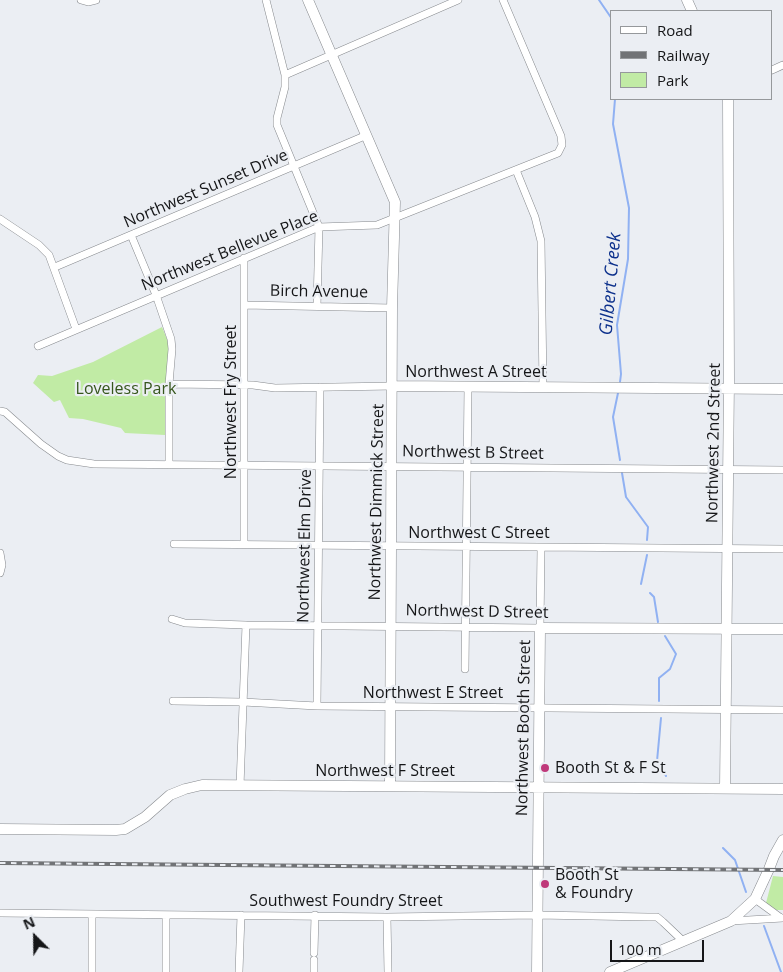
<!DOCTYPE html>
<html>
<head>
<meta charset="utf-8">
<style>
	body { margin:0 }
	#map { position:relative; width:783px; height:972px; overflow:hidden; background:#ebeef3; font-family:"Open Sans",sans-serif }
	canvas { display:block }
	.legend { position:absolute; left:610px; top:10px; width:162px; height:90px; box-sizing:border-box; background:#ebeef3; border:1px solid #95989b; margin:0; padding:6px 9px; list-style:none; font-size:15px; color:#151618 }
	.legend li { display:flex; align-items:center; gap:10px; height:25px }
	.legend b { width:25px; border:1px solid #95989b }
	.north { position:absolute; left:10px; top:912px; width:50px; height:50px; -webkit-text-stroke:4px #ebeef3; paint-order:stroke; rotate:337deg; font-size:14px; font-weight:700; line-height:20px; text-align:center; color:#151618 }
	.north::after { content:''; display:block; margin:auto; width:18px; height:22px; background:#151618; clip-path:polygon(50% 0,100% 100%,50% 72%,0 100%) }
	.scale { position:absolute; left:610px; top:940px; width:94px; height:22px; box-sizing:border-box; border:2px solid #151618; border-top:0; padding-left:6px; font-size:15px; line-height:18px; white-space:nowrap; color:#151618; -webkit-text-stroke:4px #ebeef3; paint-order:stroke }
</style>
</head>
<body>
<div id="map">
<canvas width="783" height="972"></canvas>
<ul class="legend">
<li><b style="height:6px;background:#fff"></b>Road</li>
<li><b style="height:6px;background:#717376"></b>Railway</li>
<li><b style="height:14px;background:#c1eba5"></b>Park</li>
</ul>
<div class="north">N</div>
<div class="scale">100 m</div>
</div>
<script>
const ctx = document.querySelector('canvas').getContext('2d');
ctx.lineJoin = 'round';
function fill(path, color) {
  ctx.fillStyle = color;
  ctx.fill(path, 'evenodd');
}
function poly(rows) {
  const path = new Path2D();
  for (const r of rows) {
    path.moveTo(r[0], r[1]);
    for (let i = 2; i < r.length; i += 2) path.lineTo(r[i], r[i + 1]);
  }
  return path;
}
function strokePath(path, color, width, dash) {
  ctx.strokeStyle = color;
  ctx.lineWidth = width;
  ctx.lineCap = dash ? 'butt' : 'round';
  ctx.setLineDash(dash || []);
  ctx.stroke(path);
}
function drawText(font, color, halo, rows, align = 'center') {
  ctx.font = font + ' "Open Sans",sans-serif';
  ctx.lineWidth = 4.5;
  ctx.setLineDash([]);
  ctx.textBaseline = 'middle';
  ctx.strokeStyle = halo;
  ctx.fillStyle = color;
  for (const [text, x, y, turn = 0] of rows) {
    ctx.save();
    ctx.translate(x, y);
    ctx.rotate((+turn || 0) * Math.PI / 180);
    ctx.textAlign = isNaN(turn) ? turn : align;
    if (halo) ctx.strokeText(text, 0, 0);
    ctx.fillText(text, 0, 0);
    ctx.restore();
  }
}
fill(poly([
	[162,327,169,344,167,381,165,395,165,435,125,433,121,428,83,419,69,418,60,400,54,402,33,383,38,375,52,376,93,362],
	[773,876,783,877,783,910,776,910,766,903]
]), '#c1eba5');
strokePath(poly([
	[599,0,612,19],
	[615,99,613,124,629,208,628,259,617,325,621,374,620,382],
	[618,393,613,417,620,460],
	[622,473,626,497,648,527,647,540],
	[641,584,647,555],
	[650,593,654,597,658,622],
	[659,701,659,678,670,669,676,654,665,636],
	[661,718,657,761,666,776],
	[723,848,735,860,746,892],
	[764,926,781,972]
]), '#90b1f2', 2);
const street = poly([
	[81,0,88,2,96,0],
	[266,0,285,75,285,87,277,118,277,125,319,227,317,306],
	[772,70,783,65],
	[285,75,458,0],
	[516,170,535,217,541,241,543,387],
	[0,219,39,245,49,255,76,329],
	[131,235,156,295,171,339,172,349,169,384,169,465],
	[55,267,367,135],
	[244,305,392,308],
	[38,346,319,227,377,225,558,153,562,145,561,136,503,0],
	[169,384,253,385,275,388,393,386],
	[0,411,5,412,41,444,58,456,67,460,94,464,783,470],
	[174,544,783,549],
	[244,545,244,258],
	[0,553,2,565,0,573],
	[172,619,185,623,246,625,540,628,541,548],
	[465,669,468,387],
	[173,701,243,702,317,706,783,710],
	[317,706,320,387],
	[240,786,246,625],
	[755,899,781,918],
	[0,913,387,917,537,915,648,917,657,917,663,922,683,941],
	[387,917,388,972],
	[731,921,783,918],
	[314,953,315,915],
	[92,972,92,914],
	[166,972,166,915],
	[239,972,241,915],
	[314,972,314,960]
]);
const secondary = poly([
	[308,0,395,202,392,308,390,786],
	[687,0,692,11],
	[393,386,783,389],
	[725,788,729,380,728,99],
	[0,829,116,830,125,829,145,817,170,795,185,789,202,785,783,789],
	[537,972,540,628,783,629],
	[610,972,731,921,755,899,769,869,774,856,783,840]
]);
strokePath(street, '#86898d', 8);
strokePath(secondary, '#86898d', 11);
strokePath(street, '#fff', 7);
strokePath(secondary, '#fff', 10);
const rail = poly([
	[0,863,783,870]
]);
strokePath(rail, '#717376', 4);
strokePath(rail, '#ebeef3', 2, [5.5]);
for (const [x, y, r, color] of [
	[545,768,5,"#bf397a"],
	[545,884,5,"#bf397a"]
]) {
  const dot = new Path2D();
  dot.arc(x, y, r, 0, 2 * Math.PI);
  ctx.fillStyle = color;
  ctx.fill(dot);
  strokePath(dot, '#ebeef3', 2);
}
drawText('16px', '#151618', '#ebeef3', [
	["Northwest Sunset Drive",206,189,-23],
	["Northwest Bellevue Place",230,251,-22],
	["Birch Avenue",319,292,1],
	["Northwest A Street",476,372],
	["Northwest Fry Street",231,402,-90],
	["Northwest 2nd Street",714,443,-89],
	["Northwest B Street",473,453,1],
	["Northwest Dimmick Street",377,502,-89],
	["Northwest C Street",479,533],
	["Northwest Elm Drive",305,546,-89],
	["Northwest D Street",477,612,1],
	["Northwest E Street",433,693],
	["Northwest Booth Street",524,728,-89],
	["Northwest F Street",385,771],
	["Southwest Foundry Street",346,901]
]);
drawText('16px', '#36561c', '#ebeef3', [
	["Loveless Park",126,389]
]);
drawText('16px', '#151618', '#ebeef3', [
	["Booth St & F St",555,768],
	["Booth St",555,875],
	["& Foundry",555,893]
], 'left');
drawText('italic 18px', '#0d318c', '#ebeef3', [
	["Gilbert Creek",611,284,-85]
]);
</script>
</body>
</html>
